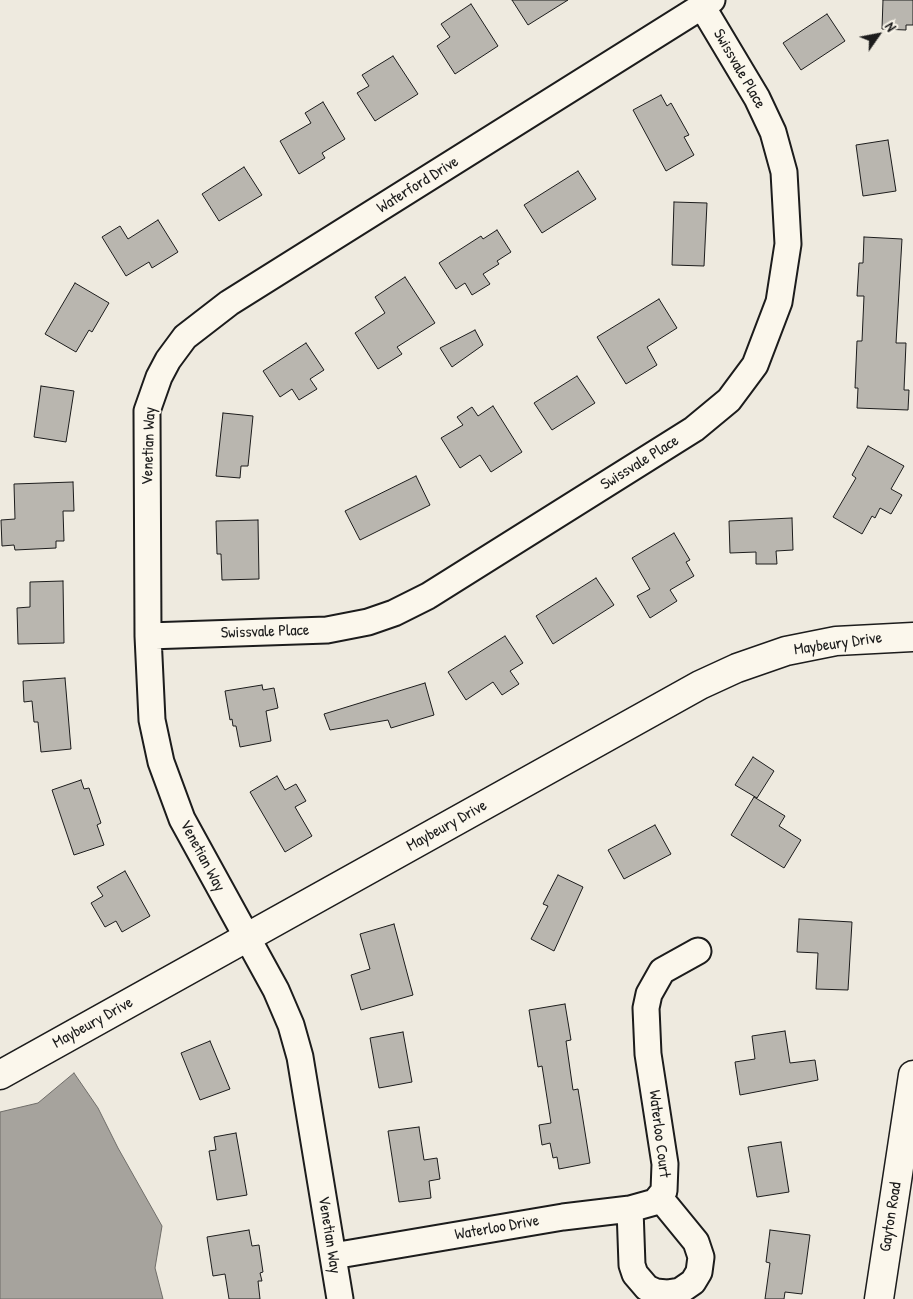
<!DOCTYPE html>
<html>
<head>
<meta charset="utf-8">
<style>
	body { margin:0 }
	#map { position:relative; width:913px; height:1299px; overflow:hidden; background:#eeeadf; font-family:"Patrick Hand",sans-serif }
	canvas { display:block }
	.north { position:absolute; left:853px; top:10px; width:50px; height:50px; -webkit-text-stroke:4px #fbf7ec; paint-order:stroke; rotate:57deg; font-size:14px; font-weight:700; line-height:20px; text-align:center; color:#1c1c1c }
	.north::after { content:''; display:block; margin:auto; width:18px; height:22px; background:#1c1c1c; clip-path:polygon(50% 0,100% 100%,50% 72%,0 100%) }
</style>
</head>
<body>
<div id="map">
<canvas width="913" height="1299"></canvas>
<div class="north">N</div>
</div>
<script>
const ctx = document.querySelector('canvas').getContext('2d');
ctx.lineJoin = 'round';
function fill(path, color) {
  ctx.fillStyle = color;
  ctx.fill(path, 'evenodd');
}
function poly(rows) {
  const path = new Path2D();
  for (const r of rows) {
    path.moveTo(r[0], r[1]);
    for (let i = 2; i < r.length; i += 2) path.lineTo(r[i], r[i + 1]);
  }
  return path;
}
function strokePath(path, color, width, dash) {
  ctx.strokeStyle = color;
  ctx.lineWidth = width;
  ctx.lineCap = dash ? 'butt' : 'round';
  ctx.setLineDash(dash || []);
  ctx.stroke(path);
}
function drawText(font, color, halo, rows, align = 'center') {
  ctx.font = font + ' "Patrick Hand",sans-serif';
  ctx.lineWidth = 4;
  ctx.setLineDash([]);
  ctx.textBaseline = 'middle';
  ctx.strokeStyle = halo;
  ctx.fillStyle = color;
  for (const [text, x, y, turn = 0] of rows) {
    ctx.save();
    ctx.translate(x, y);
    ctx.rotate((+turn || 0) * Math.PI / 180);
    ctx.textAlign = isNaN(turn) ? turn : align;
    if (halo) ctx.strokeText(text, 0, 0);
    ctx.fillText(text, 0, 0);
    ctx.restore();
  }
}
const water = poly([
	[74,1073,98,1108,118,1148,162,1226,155,1268,163,1299,0,1299,0,1112,38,1103,74,1073]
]);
fill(water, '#a6a39d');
strokePath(water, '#6f6d69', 1);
const building = poly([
	[512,0,568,0,528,25,512,0],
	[883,0,913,0,913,25,906,25,906,30,882,29,883,0],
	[471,4,498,46,455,74,437,46,450,37,441,24,471,4],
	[827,14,845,41,801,70,783,43,827,14],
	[393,56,418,94,375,121,357,93,369,86,362,75,393,56],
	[661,95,667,106,671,103,689,135,684,137,694,155,666,171,633,110,661,95],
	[323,102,345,139,322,153,325,158,299,174,280,141,311,123,305,113,323,102],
	[888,140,896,191,863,196,856,145,888,140],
	[244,167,262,195,219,221,202,194,244,167],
	[578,171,596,199,542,233,524,205,578,171],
	[674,202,707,203,704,266,672,265,674,202],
	[158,220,178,252,152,268,149,262,126,276,102,237,120,226,128,239,158,220],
	[497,230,511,252,497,261,499,264,483,274,490,284,472,295,465,283,456,289,439,263,481,236,483,239,497,230],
	[864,237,902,239,896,343,906,343,904,390,909,390,908,410,857,408,858,388,855,388,857,341,862,341,864,296,857,296,859,263,863,263,864,237],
	[405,277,435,323,397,347,402,354,378,369,355,333,385,313,375,297,405,277],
	[75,283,109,303,92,332,89,330,76,352,45,334,75,283],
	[659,299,677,328,647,347,657,365,626,384,597,337,659,299],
	[475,330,483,345,452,367,440,348,475,330],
	[306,343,324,370,310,379,317,389,299,400,292,389,280,397,263,371,306,343],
	[577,376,595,403,552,430,534,403,577,376],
	[41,386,74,391,66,442,34,437,41,386],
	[493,406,522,452,491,472,480,455,460,468,441,438,463,425,457,417,472,407,478,416,493,406],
	[223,413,253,416,248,466,241,466,240,478,216,476,223,413],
	[868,446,904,466,891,489,902,495,891,514,880,508,875,518,872,516,862,534,833,517,856,478,852,475,868,446],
	[416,476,430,505,360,540,345,511,416,476],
	[73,482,74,511,63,511,64,541,56,541,56,548,15,550,14,545,2,546,1,520,15,519,14,484,73,482],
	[792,518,793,550,776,551,777,564,756,564,756,552,730,553,729,521,792,518],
	[258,520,259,579,222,580,221,554,217,554,216,521,258,520],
	[674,533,690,560,686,562,694,576,670,590,677,601,650,618,637,596,650,589,632,558,674,533],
	[596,578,614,605,553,644,536,616,596,578],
	[63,581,64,643,18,644,17,608,30,607,30,582,63,581],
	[505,636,523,663,510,671,519,684,502,695,493,682,466,700,448,672,505,636],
	[65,678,71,749,41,752,38,722,34,722,32,701,24,702,23,681,65,678],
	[425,683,434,715,391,728,388,720,330,730,324,714,425,683],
	[262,685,263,690,274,688,278,708,266,711,271,741,240,747,236,726,233,726,232,719,230,720,225,691,262,685],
	[753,757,774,771,757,798,735,785,753,757],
	[277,776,285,790,296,784,306,801,295,807,312,836,285,852,250,792,277,776],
	[81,780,84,789,89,788,101,823,97,825,104,845,74,855,52,790,81,780],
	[754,797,785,816,779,826,801,840,784,868,731,835,754,797],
	[655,825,671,854,624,879,608,850,655,825],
	[125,871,150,916,122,932,116,921,105,927,91,903,103,896,97,887,125,871],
	[558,875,583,887,554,951,531,939,548,906,543,904,558,875],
	[799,919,852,922,848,990,816,989,818,953,797,952,799,919],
	[394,924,413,995,361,1010,351,975,370,969,360,934,394,924],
	[565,1004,571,1040,566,1041,573,1090,578,1089,590,1163,559,1169,557,1157,553,1158,550,1143,542,1145,539,1125,551,1123,542,1066,538,1067,529,1010,565,1004],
	[785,1031,790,1063,815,1060,818,1080,740,1095,735,1062,755,1059,752,1036,785,1031],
	[403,1032,412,1082,379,1088,370,1038,403,1032],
	[210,1041,230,1089,200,1100,181,1053,210,1041],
	[419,1127,424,1160,437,1158,440,1179,429,1181,431,1198,399,1202,388,1131,419,1127],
	[236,1133,247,1195,217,1200,209,1151,216,1150,214,1137,236,1133],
	[781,1142,789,1192,757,1197,748,1147,781,1142],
	[249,1230,252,1246,259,1245,263,1272,260,1273,262,1281,258,1281,260,1299,229,1299,225,1274,213,1276,207,1237,249,1230],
	[770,1230,810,1235,802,1294,785,1292,784,1299,765,1299,770,1263,766,1262,770,1230]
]);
fill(building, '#b9b6af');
strokePath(building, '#1c1c1c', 1);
const street = poly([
	[148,636,327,630,368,622,394,613,428,596,694,429,729,400,755,365,779,302,788,244,784,172,773,132,757,98,702,6],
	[630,1209,632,1265,635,1274,647,1288,656,1292,667,1293,680,1291,693,1282,699,1272,701,1257,696,1242,660,1198],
	[333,1256,563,1217,630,1209,655,1202,664,1191,665,1164,648,1054,646,1008,649,994,662,971,698,951],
	[340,1299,300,1057,291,1025,276,990,182,819,161,762,152,720,148,636,147,411,159,377,168,360,185,337,229,303,712,0]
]);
const secondary = poly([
	[0,1075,700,685,737,668,786,651,836,641,913,637],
	[879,1299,913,1075]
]);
strokePath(street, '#1c1c1c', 29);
strokePath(secondary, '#1c1c1c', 31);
strokePath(street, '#fbf7ec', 25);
strokePath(secondary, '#fbf7ec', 28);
drawText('16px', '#1c1c1c', '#fbf7ec', [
	["Swissvale Place",739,69,60],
	["Waterford Drive",418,185,-32],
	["Venetian Way",149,446,-88],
	["Swissvale Place",640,463,-32],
	["Swissvale Place",265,632,-2],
	["Maybeury Drive",838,644,-8],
	["Maybeury Drive",447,826,-29],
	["Venetian Way",202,856,62],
	["Maybeury Drive",93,1023,-29],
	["Waterloo Court",659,1134,83],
	["Gayton Road",891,1217,-81],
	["Waterloo Drive",497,1228,-10],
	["Venetian Way",329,1235,81]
]);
</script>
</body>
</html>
